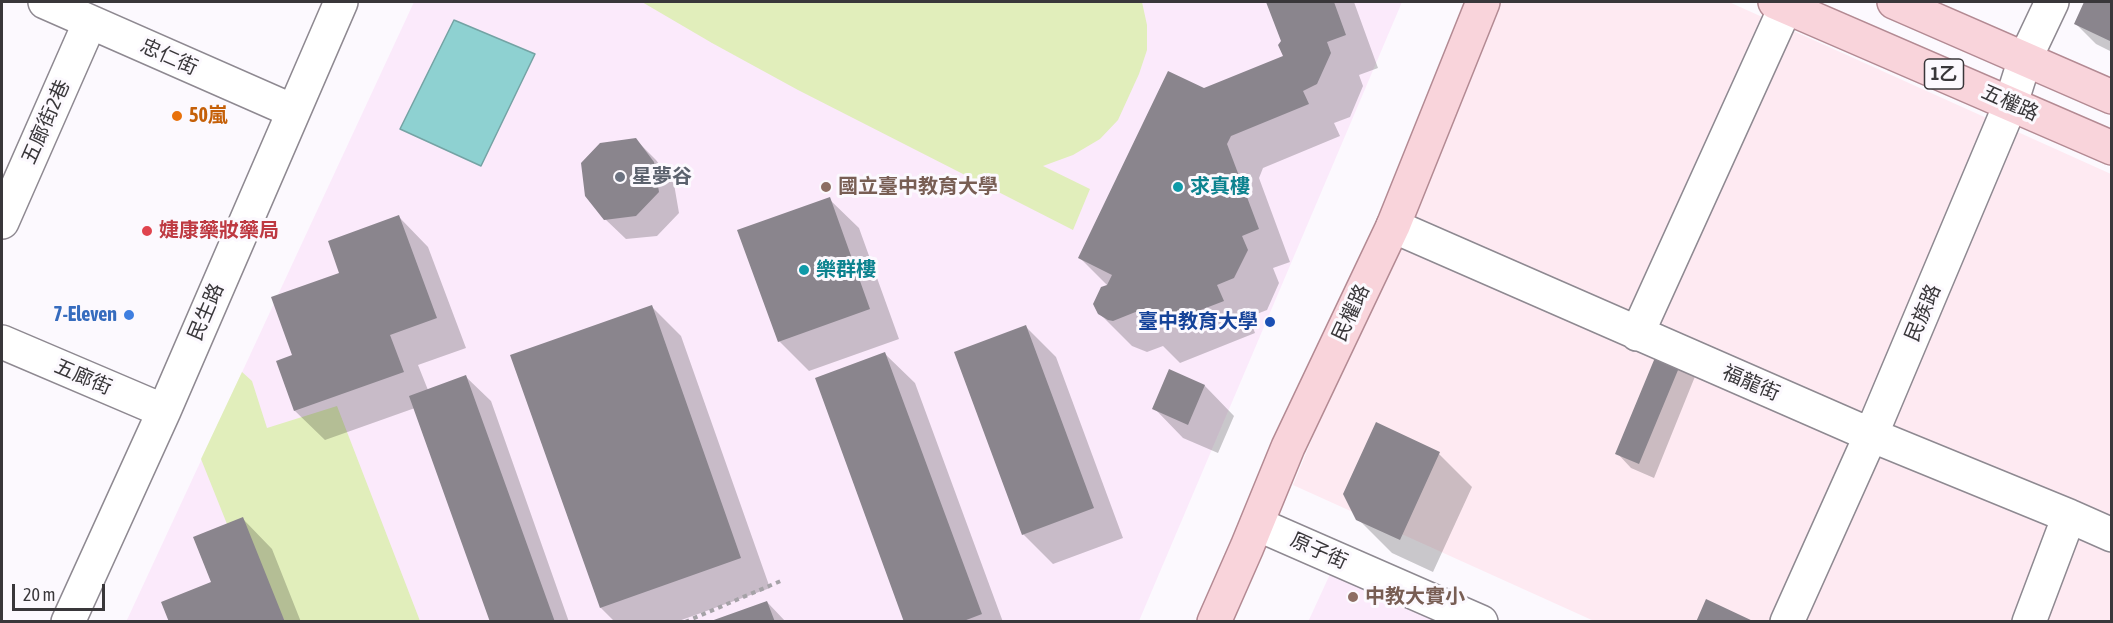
<!DOCTYPE html>
<html>
<head>
<meta charset="utf-8">
<style>
	body { margin:0 }
	#map { position:relative; width:2113px; height:623px; overflow:hidden; background:#fcf9fe; font-family:"Asap Condensed",sans-serif }
	canvas { display:block }
	.frame { position:absolute; inset:0; border:3px solid #39373a; pointer-events:none }
	.scale { position:absolute; left:12px; top:584px; width:93px; height:27px; box-sizing:border-box; border:3px solid #39373a; border-top:0; padding-left:8px; font-size:18px; line-height:21px; white-space:nowrap; color:#39373a; -webkit-text-stroke:4px #fcf9fe; paint-order:stroke }
</style>
</head>
<body>
<div id="map">
<canvas width="2113" height="623"></canvas>
<div class="frame"></div>
<div class="scale">20 m</div>
</div>
<script>
const ctx = document.querySelector('canvas').getContext('2d');
ctx.lineJoin = 'round';
function fill(path, color) {
  ctx.fillStyle = color;
  ctx.fill(path, 'evenodd');
}
function poly(rows) {
  const path = new Path2D();
  for (const r of rows) {
    path.moveTo(r[0], r[1]);
    for (let i = 2; i < r.length; i += 2) path.lineTo(r[i], r[i + 1]);
  }
  return path;
}
function strokePath(path, color, width, dash) {
  ctx.strokeStyle = color;
  ctx.lineWidth = width;
  ctx.lineCap = dash ? 'butt' : 'round';
  ctx.setLineDash(dash || []);
  ctx.stroke(path);
}
function drawText(font, color, halo, rows, align = 'center') {
  ctx.font = font + ' "Asap Condensed","Noto Sans TC",sans-serif';
  ctx.lineWidth = 6;
  ctx.setLineDash([]);
  ctx.textBaseline = 'middle';
  ctx.strokeStyle = halo;
  ctx.fillStyle = color;
  for (const [text, x, y, turn = 0] of rows) {
    ctx.save();
    ctx.translate(x, y);
    ctx.rotate((+turn || 0) * Math.PI / 180);
    ctx.textAlign = isNaN(turn) ? turn : align;
    if (halo) ctx.strokeText(text, 0, 0);
    ctx.fillText(text, 0, 0);
    ctx.restore();
  }
}
fill(poly([
	[1498,2,1729,2,2111,174,2111,621,1594,621,1293,485,1399,228]
]), '#feeaf2');
fill(poly([
	[414,2,1402,2,1139,621,126,622],
	[1331,572,1440,622,1308,622]
]), '#fbeafb');
fill(poly([
	[642,2,1142,2,1147,25,1147,50,1139,74,1118,120,1100,139,1073,155,1043,166,1090,189,1073,230,798,90,712,43],
	[242,372,252,381,267,428,337,406,420,621,285,621,227,524,201,459]
]), '#e1eebb');
const water = poly([
	[454,20,535,54,481,166,400,129,454,20]
]);
fill(water, '#8ed1d1');
strokePath(water, '#74a3a4', 1.5);
fill(poly([
	[1268,2,1354,2,1378,68,1359,75,1363,86,1350,117,1334,123,1340,136,1263,168,1259,178,1290,262,1273,268,1279,283,1267,310,1249,317,1255,333,1180,363,1163,346,1147,352,1132,346,1099,313,1108,286,1080,258,1204,90,1285,57,1283,41],
	[2085,2,2112,2,2112,52,2096,44,2076,24],
	[636,140,656,160,674,184,679,213,657,236,626,239,605,219],
	[829,199,859,228,899,339,809,371,779,341],
	[399,217,428,247,466,348,418,365,428,390,466,377,491,401,569,622,491,622,415,408,325,440,295,411,278,362,294,356,341,273],
	[652,307,681,336,770,588,676,622,615,622,601,608,512,356],
	[1026,327,1056,357,1123,538,1053,564,1023,534],
	[1659,350,1696,374,1654,478,1631,468,1617,453],
	[885,354,915,383,1003,622,906,622],
	[1170,371,1205,386,1234,416,1218,453,1183,438,1154,408],
	[1439,454,1472,487,1433,572,1392,553,1358,519],
	[243,519,272,549,301,622,171,622,213,583],
	[767,602,786,622,714,622]
]), '#0003');
fill(poly([
	[1266,2,1334,2,1346,35,1327,42,1331,53,1317,84,1303,91,1309,104,1231,136,1227,144,1259,229,1242,236,1248,250,1234,278,1217,285,1224,301,1146,331,1138,311,1113,321,1108,320,1098,314,1093,304,1101,287,1107,285,1112,275,1078,258,1168,71,1204,88,1283,56,1278,45,1281,41],
	[2084,2,2112,2,2112,42,2074,24],
	[636,138,654,162,659,192,636,216,604,220,585,196,581,163,600,143],
	[830,197,870,309,778,342,737,230],
	[399,215,437,318,390,335,404,372,294,411,276,361,292,355,271,297,339,273,328,241],
	[652,305,741,558,600,608,510,355],
	[1026,325,1094,508,1022,535,954,352],
	[1659,348,1683,358,1639,464,1615,454],
	[885,352,982,614,961,622,904,622,815,378],
	[1169,369,1205,385,1188,425,1152,409],
	[466,375,555,622,490,622,409,396],
	[1376,422,1440,452,1400,540,1356,520,1343,494],
	[243,517,285,622,169,622,161,602,211,582,193,537],
	[1706,599,1755,622,1696,622],
	[767,601,775,622,711,622,711,621]
]), '#8a858d');
const minor = poly([
	[45,2,293,111],
	[2,222,90,22],
	[1393,226,1871,435,2069,516,2112,535],
	[1637,334,1786,6],
	[2,342,164,411],
	[1257,524,1481,622],
	[68,622,164,411,341,2],
	[1787,622,1871,435,2011,103,2025,59,2052,2],
	[2029,622,2069,516]
]);
const major = poly([
	[1775,2,2112,148],
	[1894,2,2112,97],
	[1214,622,1247,547,1288,447,1393,226,1483,2]
]);
strokePath(minor, '#8e8991', 36);
strokePath(major, '#b38a93', 36);
strokePath(poly([
	[685,622,783,580]
]), '#a5a2a7', 4, [4.5, 4.5]);
strokePath(minor, '#fff', 33);
strokePath(major, '#f9d4db', 33);
for (const [x, y, r, color] of [
	[177,116,6,"#e8710a"],
	[620,177,6,"#6b7280"],
	[826,187,6,"#8d6e63"],
	[1178,187,6,"#0f9aa8"],
	[147,231,6,"#e0444e"],
	[804,270,6,"#0f9aa8"],
	[129,315,6,"#3f7fe0"],
	[1270,322,6,"#1a4fb4"],
	[1353,597,6,"#8d6e63"]
]) {
  const dot = new Path2D();
  dot.arc(x, y, r, 0, 2 * Math.PI);
  ctx.fillStyle = color;
  ctx.fill(dot);
  strokePath(dot, '#fcf9fe', 2);
}
for (const [x, y, w] of [
	[1944,74,39]
]) {
  const box = new Path2D();
  box.roundRect(x - w / 2, y - 15, w, 30, 4.5);
  ctx.fillStyle = '#fcf9fe';
  ctx.fill(box);
  strokePath(box, '#39373a', 1.5);
}
drawText('bold 18px', '#39373a', null, [
	["1乙",1944,74]
]);
drawText('20px', '#39373a', '#fcf9fe', [
	["忠仁街",169,57,24],
	["五權路",2010,103,24],
	["五廊街2巷",46,122,-66],
	["民生路",206,312,-67],
	["民權路",1351,313,-65],
	["民族路",1923,313,-67],
	["五廊街",83,377,23],
	["福龍街",1751,383,23],
	["原子街",1319,551,24]
]);
drawText('bold 20px', '#c56008', '#fcf9fe', [
	["50嵐",189,116]
], 'left');
drawText('bold 20px', '#5b616d', '#fcf9fe', [
	["星夢谷",632,177]
], 'left');
drawText('bold 20px', '#785e54', '#fcf9fe', [
	["國立臺中教育大學",838,187],
	["中教大實小",1365,597]
], 'left');
drawText('bold 20px', '#0d838f', '#fcf9fe', [
	["求真樓",1190,187],
	["樂群樓",816,270]
], 'left');
drawText('bold 20px', '#be3a42', '#fcf9fe', [
	["婕康藥妝藥局",159,231]
], 'left');
drawText('bold 20px', '#366cbe', '#fcf9fe', [
	["7-Eleven",117,315]
], 'right');
drawText('bold 20px', '#164399', '#fcf9fe', [
	["臺中教育大學",1258,322]
], 'right');
</script>
</body>
</html>
